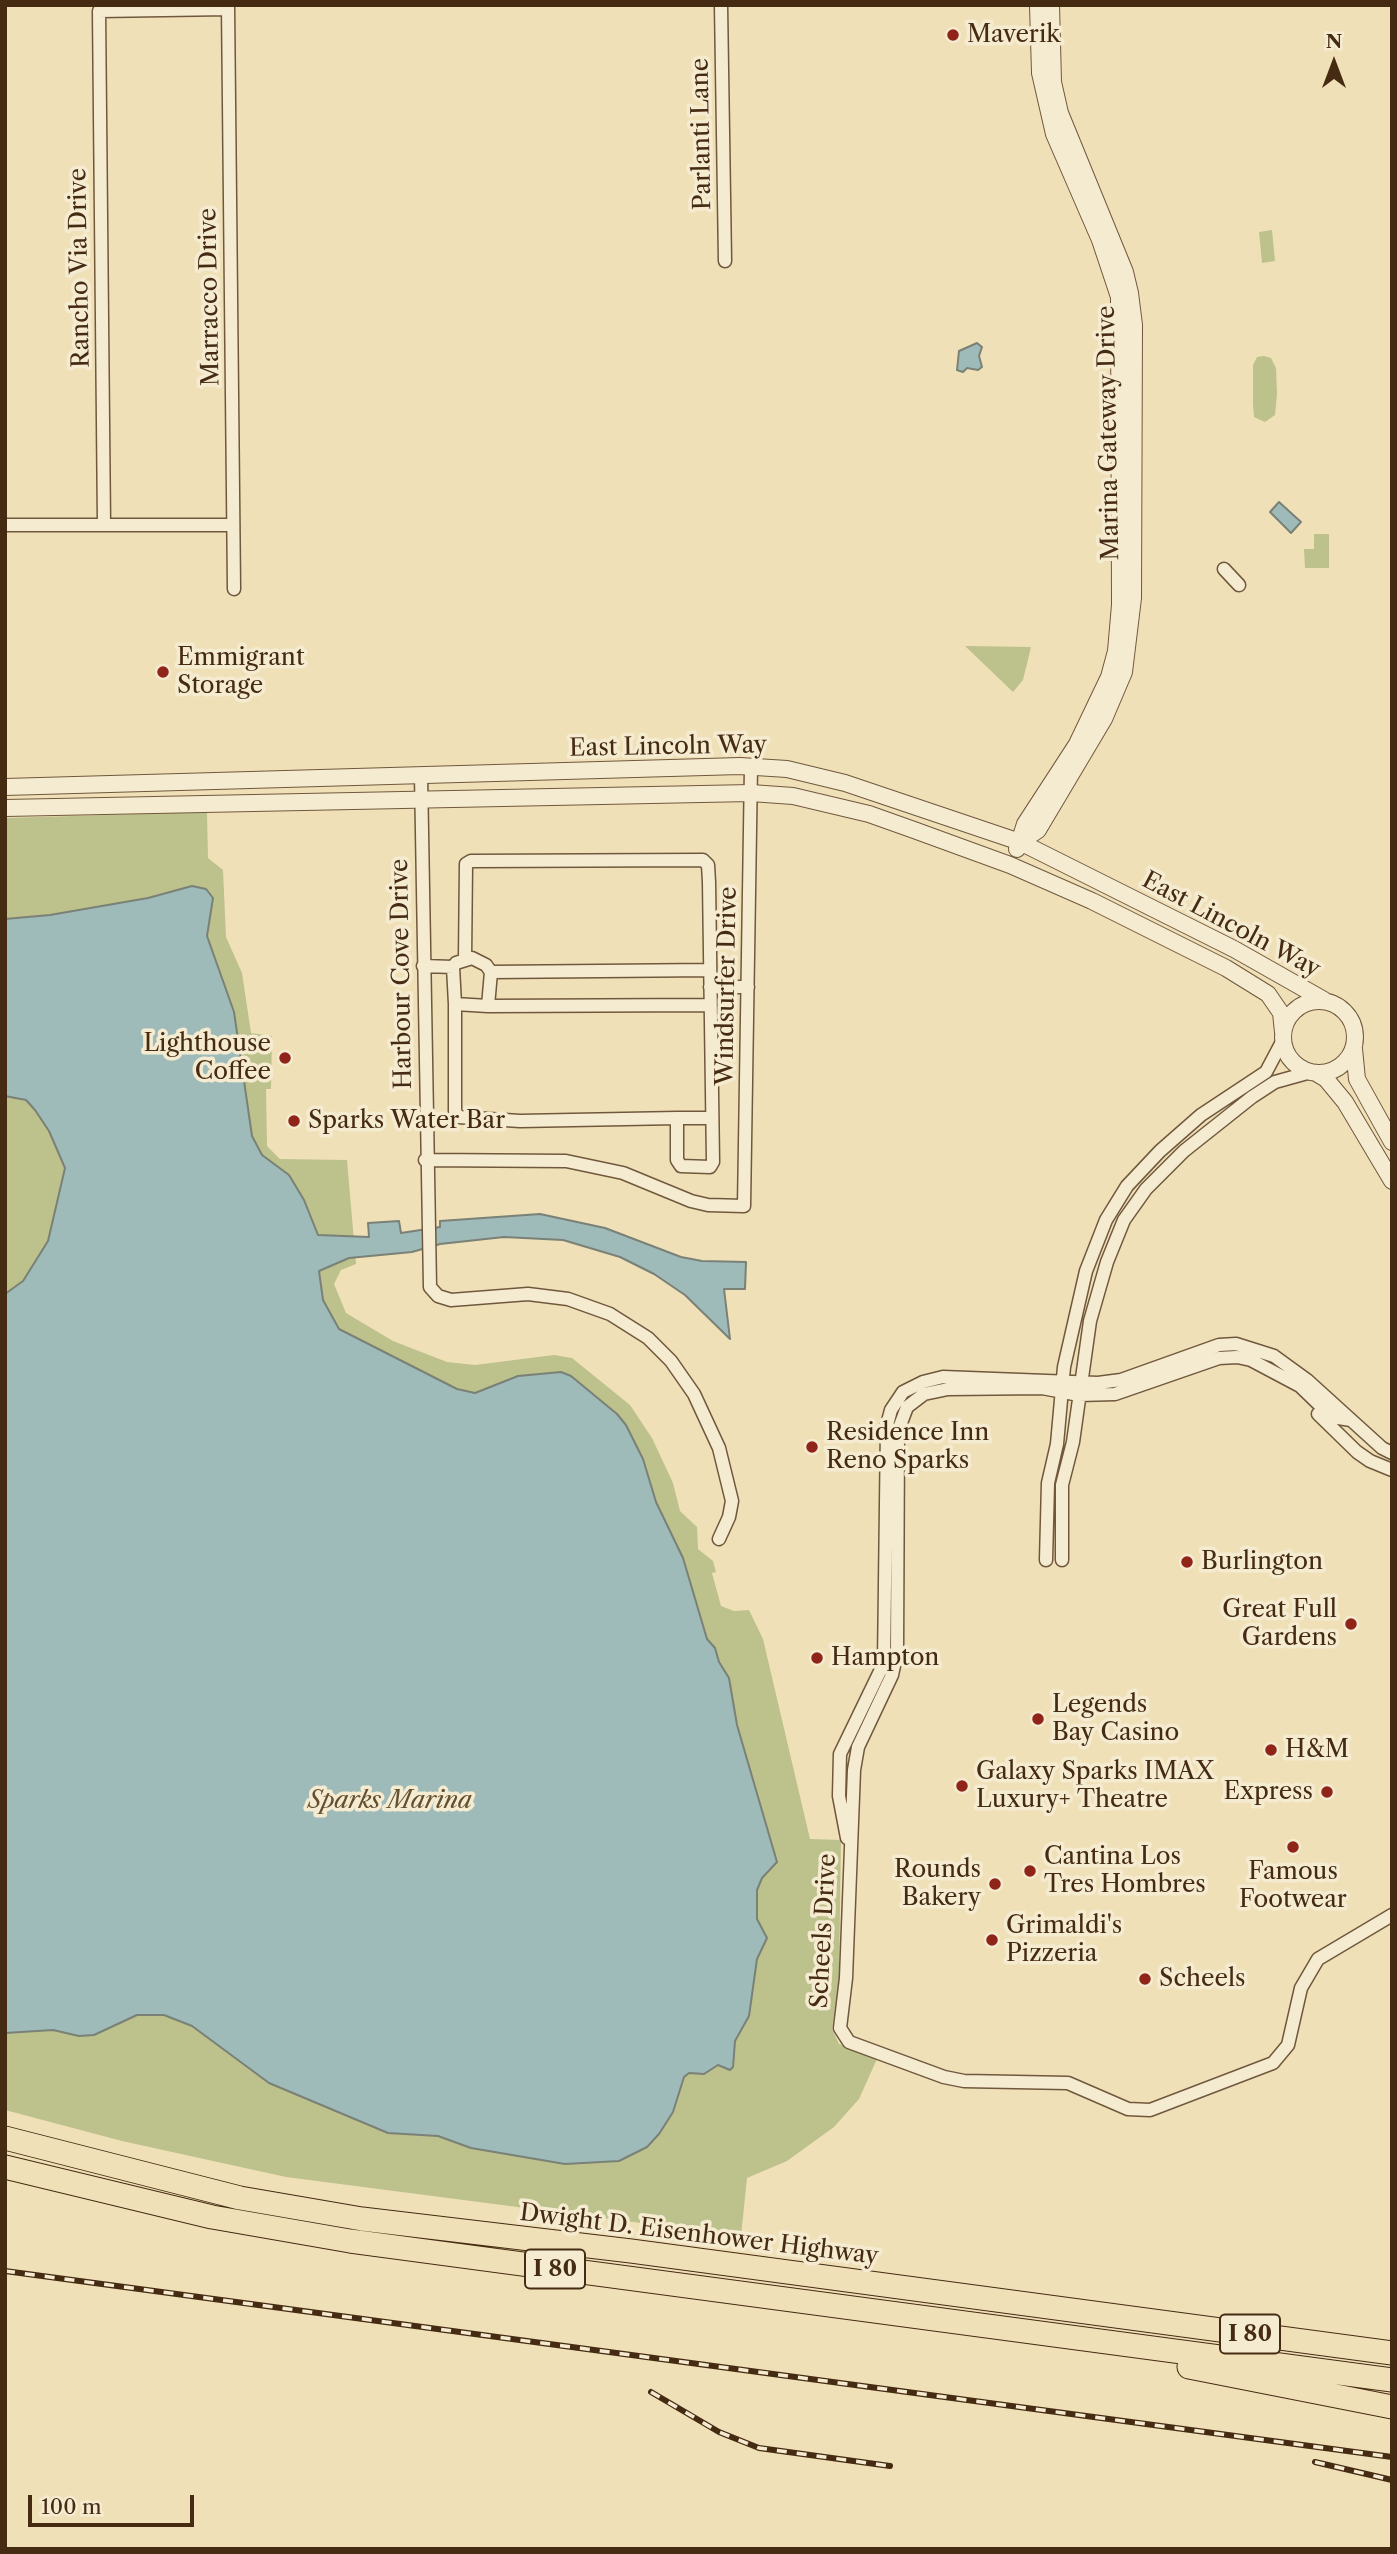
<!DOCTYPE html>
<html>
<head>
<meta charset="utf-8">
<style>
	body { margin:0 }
	#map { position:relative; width:1397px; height:2554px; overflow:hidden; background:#f0e0b8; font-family:"Libre Caslon Text",serif }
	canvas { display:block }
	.frame { position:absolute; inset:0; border:7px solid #452b12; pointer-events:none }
	.north { position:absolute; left:1299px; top:28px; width:70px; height:70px; -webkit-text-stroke:5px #f5ebd1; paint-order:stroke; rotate:0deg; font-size:19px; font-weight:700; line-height:28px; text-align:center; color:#452b12 }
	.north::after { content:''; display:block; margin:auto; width:24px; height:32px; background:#452b12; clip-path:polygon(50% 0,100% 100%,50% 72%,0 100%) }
	.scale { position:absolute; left:28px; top:2495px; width:166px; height:32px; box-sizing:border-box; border:4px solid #452b12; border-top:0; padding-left:9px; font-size:21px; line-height:24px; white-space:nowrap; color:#452b12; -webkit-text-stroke:5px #f5ebd1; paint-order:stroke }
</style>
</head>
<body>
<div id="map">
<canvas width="1397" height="2554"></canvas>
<div class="frame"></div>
<div class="north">N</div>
<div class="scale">100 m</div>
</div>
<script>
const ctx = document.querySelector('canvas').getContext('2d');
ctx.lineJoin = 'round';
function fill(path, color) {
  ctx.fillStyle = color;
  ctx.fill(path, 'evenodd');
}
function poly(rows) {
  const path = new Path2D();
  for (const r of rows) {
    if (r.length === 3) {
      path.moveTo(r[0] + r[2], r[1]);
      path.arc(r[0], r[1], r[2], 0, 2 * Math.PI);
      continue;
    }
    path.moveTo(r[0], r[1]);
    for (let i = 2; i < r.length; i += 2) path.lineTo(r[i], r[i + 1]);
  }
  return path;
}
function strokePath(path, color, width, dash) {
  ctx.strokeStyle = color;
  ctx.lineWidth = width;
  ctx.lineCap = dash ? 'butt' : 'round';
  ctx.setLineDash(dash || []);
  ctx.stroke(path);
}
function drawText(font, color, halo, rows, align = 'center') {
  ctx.font = font + ' "Libre Caslon Text",serif';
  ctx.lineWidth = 7;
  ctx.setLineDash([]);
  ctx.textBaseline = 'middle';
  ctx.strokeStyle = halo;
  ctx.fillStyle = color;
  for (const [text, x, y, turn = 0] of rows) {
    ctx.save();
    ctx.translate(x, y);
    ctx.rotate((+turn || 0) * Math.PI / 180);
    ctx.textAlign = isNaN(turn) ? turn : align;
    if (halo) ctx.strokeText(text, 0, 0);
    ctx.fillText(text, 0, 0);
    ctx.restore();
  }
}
fill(poly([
	[1272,230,1275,261,1262,263,1259,232],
	[1264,356,1271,358,1276,368,1277,394,1275,415,1265,422,1254,417,1253,404,1253,365,1257,357],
	[1314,534,1329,534,1329,568,1305,568,1304,549,1314,549],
	[965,646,1031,647,1023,680,1013,692],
	[207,812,208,858,223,870,226,937,242,973,251,1033,272,1036,271,1089,266,1089,267,1146,280,1159,347,1160,356,1264,341,1270,334,1284,346,1313,393,1341,447,1362,475,1365,554,1355,572,1358,630,1405,652,1438,673,1483,680,1511,697,1527,698,1549,713,1561,716,1572,712,1573,721,1606,734,1611,749,1610,763,1639,810,1839,841,1840,839,1977,832,2029,839,2044,877,2059,859,2099,834,2127,787,2161,747,2178,741,2236,286,2177,122,2141,5,2110,5,818]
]), '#bdc18c');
const water = poly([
	[977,343,982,347,979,356,982,367,978,370,967,368,963,372,957,370,959,351,977,343],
	[1279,502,1301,522,1291,533,1270,512,1279,502],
	[192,886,206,889,213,898,207,936,234,1012,252,1136,262,1155,289,1175,304,1200,318,1235,369,1237,368,1223,399,1221,401,1233,440,1227,440,1221,540,1214,605,1228,681,1257,702,1261,746,1262,745,1289,724,1289,730,1339,685,1295,654,1274,620,1257,563,1240,504,1237,440,1244,412,1252,349,1258,319,1271,323,1300,339,1329,457,1389,475,1393,518,1376,561,1372,571,1376,617,1414,626,1425,643,1459,656,1502,683,1558,707,1639,715,1648,719,1662,729,1678,737,1725,777,1862,762,1878,757,1890,757,1919,767,1938,757,1959,749,2016,735,2041,733,2067,730,2070,718,2065,704,2074,689,2073,684,2077,673,2112,659,2134,647,2147,619,2161,565,2164,471,2148,438,2136,388,2133,269,2083,192,2026,164,2015,137,2015,94,2035,79,2036,53,2030,5,2033,5,1294,23,1281,48,1241,65,1168,49,1131,35,1110,26,1100,5,1096,5,919,50,915,148,898,192,886]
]);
fill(water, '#9ebbb9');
strokePath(water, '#7a8176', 2);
const minor = poly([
	[228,5,234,589],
	[721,5,725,261],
	[5,525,233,525],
	[104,525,99,11,228,9],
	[1224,569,1239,585],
	[421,775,430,1287,438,1296,451,1300,528,1294,568,1299,610,1314,648,1338,671,1361,694,1394,719,1448,732,1501,729,1517,719,1539],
	[423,966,453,967,455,1004,488,1006,491,972,486,965,472,958,456,963,453,967],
	[491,972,710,970],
	[710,987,748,987],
	[455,1004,455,1111,458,1117,520,1121,677,1118,677,1160,681,1166,710,1167,713,1162,709,882,708,865,703,860,471,861,466,864,465,959],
	[488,1006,710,1005],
	[677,1118,712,1118],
	[425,1160,566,1161,623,1173,691,1201,708,1205,744,1206,751,767],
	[1318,1414,1357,1452,1370,1461,1392,1470],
	[1351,1420,1332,1417,1300,1386,1251,1360,1237,1357,1219,1358,1115,1394,1079,1395,1042,1388,948,1389,924,1394,907,1407,898,1431,897,1652,892,1675,858,1747,854,1770,846,1978,840,2028,849,2042,944,2077,964,2081,1068,2083,1128,2109,1150,2110,1273,2063,1288,2045,1301,1988,1318,1959,1392,1915],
	[1046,1560,1048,1483,1057,1444,1064,1367,1086,1271,1106,1220,1127,1186,1160,1151,1201,1115,1266,1072,1283,1040],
	[1062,1560,1062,1485,1073,1442,1090,1321,1107,1262,1124,1220,1146,1189,1184,1151,1252,1097,1275,1082,1311,1072],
	[847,1838,839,1796,840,1754,884,1663,887,1425,891,1410,903,1392,923,1382,943,1377,1098,1383,1121,1380,1219,1345,1236,1344,1274,1356,1307,1380,1382,1448,1392,1453]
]);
const tertiary = poly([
	[5,787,740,766,787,769,845,783,1020,842,1234,949,1324,1000],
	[5,808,751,793,793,796,869,814,914,830,1010,865,1092,901,1226,968,1268,994,1281,1013,1283,1032],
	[1020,842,1038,830,1104,719,1124,672,1133,598,1134,325,1130,293,1125,272,1060,113,1053,82,1051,5],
	[1017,849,1025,824,1077,744,1109,677,1116,651,1120,605,1119,297,1100,240,1054,134,1040,73,1038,5],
	[1319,1037,36],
	[1354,1049,1357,1079,1392,1142],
	[1316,1073,1326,1079,1345,1102,1392,1181]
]);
const motorway = poly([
	[5,2138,240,2198,362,2219,631,2251,1392,2353],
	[5,2167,212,2217,350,2241,1392,2380],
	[1189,2367,1392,2407]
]);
strokePath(minor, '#70583c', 15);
strokePath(tertiary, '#70583c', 18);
strokePath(motorway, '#452b12', 25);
strokePath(minor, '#f5ebd1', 12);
strokePath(tertiary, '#f5ebd1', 16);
strokePath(motorway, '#f0e0b8', 23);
const rail = poly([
	[5,2271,1392,2457],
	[651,2392,719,2432,759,2448,890,2466],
	[1315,2462,1392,2480]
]);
strokePath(rail, '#452b12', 6);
strokePath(rail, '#f5ebd1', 3.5, [10]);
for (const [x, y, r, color] of [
	[953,35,7,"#8f2418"],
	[163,672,7,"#8f2418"],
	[285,1058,7,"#8f2418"],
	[294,1121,7,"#8f2418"],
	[812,1447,7,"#8f2418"],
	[1187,1562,7,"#8f2418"],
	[1351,1624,7,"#8f2418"],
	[817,1658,7,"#8f2418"],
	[1038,1719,7,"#8f2418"],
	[1271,1750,7,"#8f2418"],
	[962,1786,7,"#8f2418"],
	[1327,1792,7,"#8f2418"],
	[1293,1847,7,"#8f2418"],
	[1030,1871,7,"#8f2418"],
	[995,1884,7,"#8f2418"],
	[992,1940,7,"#8f2418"],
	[1145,1979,7,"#8f2418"]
]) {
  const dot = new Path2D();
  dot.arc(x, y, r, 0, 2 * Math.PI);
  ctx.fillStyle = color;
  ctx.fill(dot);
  strokePath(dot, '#f5ebd1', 2.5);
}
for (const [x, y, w] of [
	[555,2269,60],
	[1250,2334,60]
]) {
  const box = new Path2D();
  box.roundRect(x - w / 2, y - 19.5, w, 39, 5);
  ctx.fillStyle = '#f5ebd1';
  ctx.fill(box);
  strokePath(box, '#452b12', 2);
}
drawText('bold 23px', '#452b12', null, [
	["I 80",555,2269],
	["I 80",1250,2334]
]);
drawText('24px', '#452b12', '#f5ebd1', [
	["Maverik",967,35],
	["Emmigrant",177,658],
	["Storage",177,686],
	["Lighthouse",271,1044,"right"],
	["Coffee",271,1072,"right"],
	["Sparks Water Bar",308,1121],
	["Residence Inn",826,1433],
	["Reno Sparks",826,1461],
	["Burlington",1201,1562],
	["Great Full",1337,1610,"right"],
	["Gardens",1337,1638,"right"],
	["Hampton",831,1658],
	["Legends",1052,1705],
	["Bay Casino",1052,1733],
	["H&M",1285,1750],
	["Galaxy Sparks IMAX",976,1772],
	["Luxury+ Theatre",976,1800],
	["Express",1313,1792,"right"],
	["Cantina Los",1044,1857],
	["Tres Hombres",1044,1885],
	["Rounds",981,1870,"right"],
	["Bakery",981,1898,"right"],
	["Famous",1293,1872,"center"],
	["Footwear",1293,1900,"center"],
	["Grimaldi's",1006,1926],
	["Pizzeria",1006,1954],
	["Scheels",1159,1979]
], 'left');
drawText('24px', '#452b12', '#f5ebd1', [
	["Parlanti Lane",702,134,-91],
	["Rancho Via Drive",80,268,-91],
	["Marracco Drive",210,297,-91],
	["Marina Gateway Drive",1109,433,-91],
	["East Lincoln Way",668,747,-1],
	["East Lincoln Way",1231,925,28],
	["Harbour Cove Drive",402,974,-91],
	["Windsurfer Drive",727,986,-89],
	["Scheels Drive",824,1931,-87],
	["Dwight D. Eisenhower Highway",699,2235,7]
]);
drawText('italic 24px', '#635030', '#f5ebd1', [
	["Sparks Marina",390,1801]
]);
</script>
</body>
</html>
